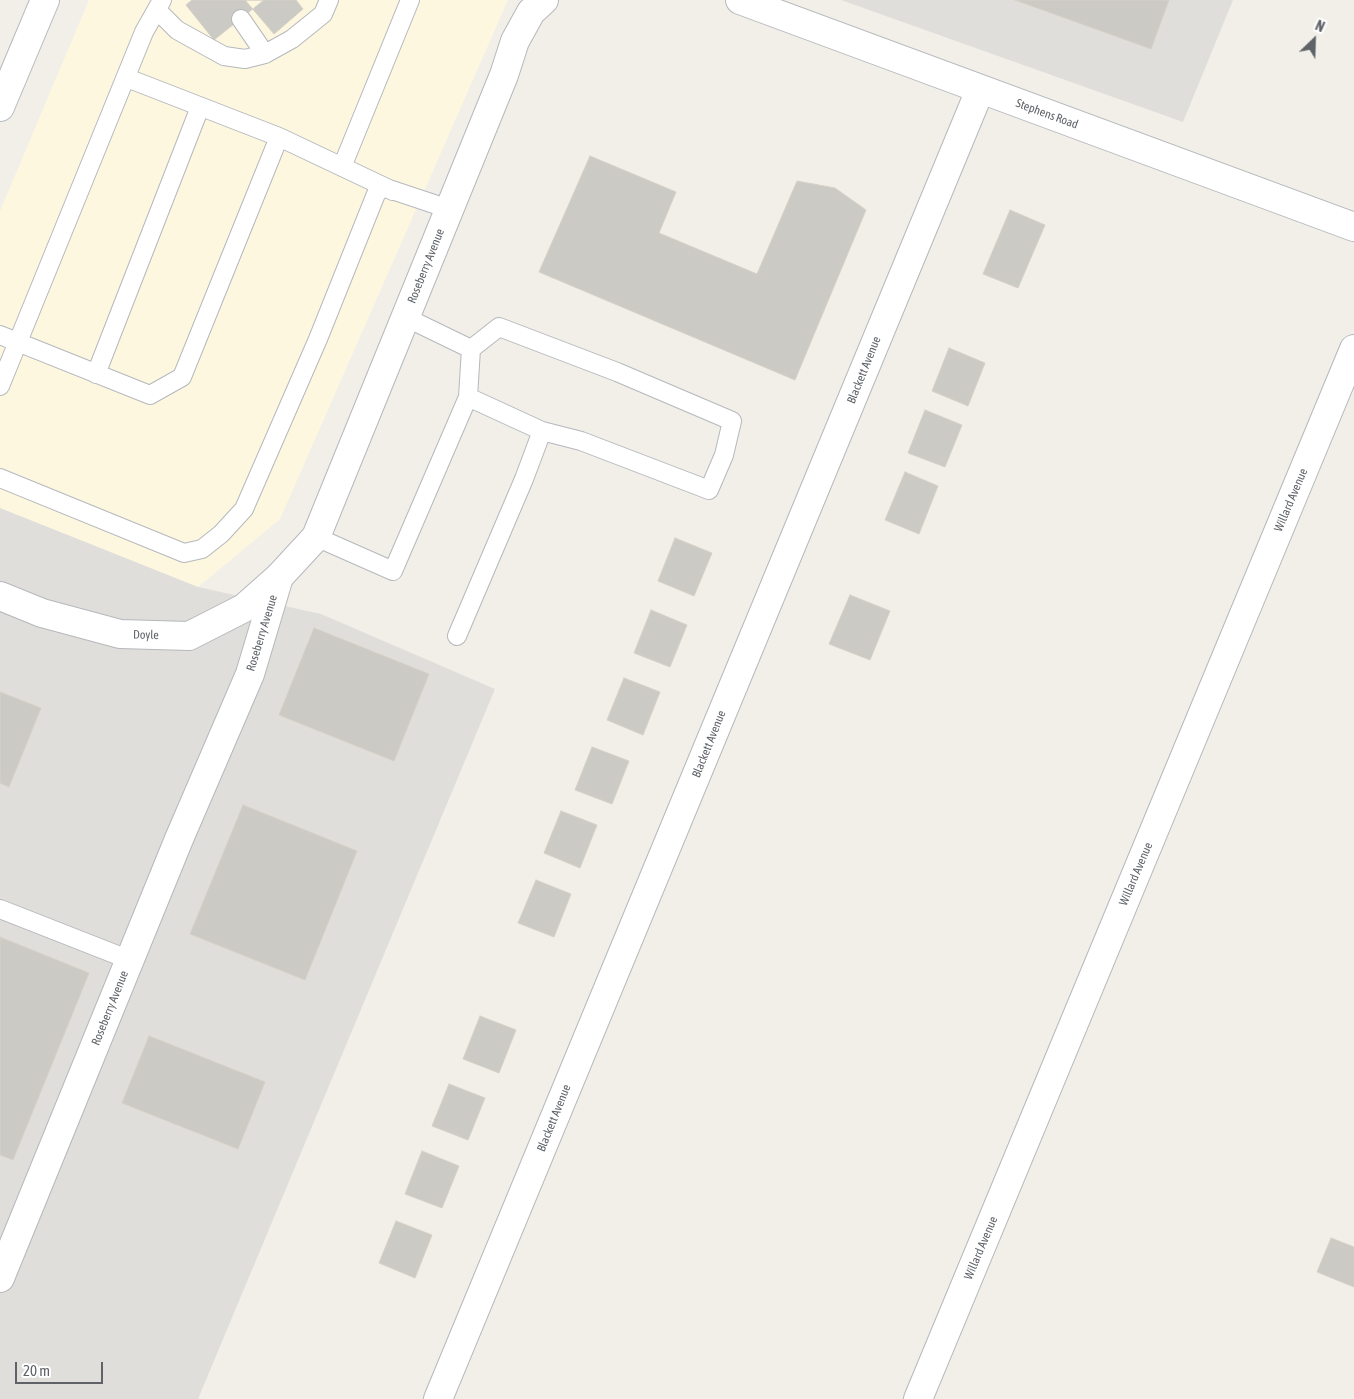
<!DOCTYPE html>
<html>
<head>
<meta charset="utf-8">
<style>
	body { margin:0 }
	#map { position:relative; width:1354px; height:1399px; overflow:hidden; background:#f1efe8; font-family:"Asap Condensed",sans-serif }
	canvas { display:block }
	.north { position:absolute; left:1289px; top:15px; width:50px; height:50px; -webkit-text-stroke:4px #fff; paint-order:stroke; rotate:24deg; font-size:14px; font-weight:700; line-height:20px; text-align:center; color:#5f6368 }
	.north::after { content:''; display:block; margin:auto; width:18px; height:22px; background:#5f6368; clip-path:polygon(50% 0,100% 100%,50% 72%,0 100%) }
	.scale { position:absolute; left:15px; top:1362px; width:88px; height:22px; box-sizing:border-box; border:2px solid #5f6368; border-top:0; padding-left:6px; font-size:15px; line-height:18px; white-space:nowrap; color:#5f6368; -webkit-text-stroke:4px #fff; paint-order:stroke }
</style>
</head>
<body>
<div id="map">
<canvas width="1354" height="1399"></canvas>
<div class="north">N</div>
<div class="scale">20 m</div>
</div>
<script>
const ctx = document.querySelector('canvas').getContext('2d');
ctx.lineJoin = 'round';
function fill(path, color) {
  ctx.fillStyle = color;
  ctx.fill(path, 'evenodd');
}
function poly(rows) {
  const path = new Path2D();
  for (const r of rows) {
    path.moveTo(r[0], r[1]);
    for (let i = 2; i < r.length; i += 2) path.lineTo(r[i], r[i + 1]);
  }
  return path;
}
function strokePath(path, color, width, dash) {
  ctx.strokeStyle = color;
  ctx.lineWidth = width;
  ctx.lineCap = dash ? 'butt' : 'round';
  ctx.setLineDash(dash || []);
  ctx.stroke(path);
}
function drawText(font, color, halo, rows, align = 'center') {
  ctx.font = font + ' "Asap Condensed",sans-serif';
  ctx.lineWidth = 5;
  ctx.setLineDash([]);
  ctx.textBaseline = 'middle';
  ctx.strokeStyle = halo;
  ctx.fillStyle = color;
  for (const [text, x, y, turn = 0] of rows) {
    ctx.save();
    ctx.translate(x, y);
    ctx.rotate((+turn || 0) * Math.PI / 180);
    ctx.textAlign = isNaN(turn) ? turn : align;
    if (halo) ctx.strokeText(text, 0, 0);
    ctx.fillText(text, 0, 0);
    ctx.restore();
  }
}
fill(poly([
	[89,0,508,0,280,519,198,587,0,508,0,211]
]), '#fef7e0');
fill(poly([
	[841,0,1233,0,1183,122],
	[0,508,198,587,321,614,495,689,198,1399,0,1399]
]), '#e0deda');
const building = poly([
	[192,0,264,0,214,40,186,5,192,0],
	[245,0,296,0,303,9,274,34,245,0],
	[1015,0,1169,0,1151,49,1015,0],
	[590,156,676,192,659,233,757,274,797,181,835,188,866,210,795,380,539,272,590,156],
	[1010,210,1045,225,1018,288,983,274,1010,210],
	[949,348,985,363,968,406,932,391,949,348],
	[925,410,962,425,945,467,908,453,925,410],
	[905,472,938,486,919,534,885,520,905,472],
	[675,538,712,553,694,596,658,581,675,538],
	[850,595,890,611,870,660,829,644,850,595],
	[651,610,687,625,670,667,634,653,651,610],
	[314,628,429,674,394,761,279,715,314,628],
	[624,678,660,692,643,735,607,720,624,678],
	[0,692,41,708,9,787,0,783,0,692],
	[592,747,629,761,612,804,575,790,592,747],
	[243,805,357,851,305,980,190,934,243,805],
	[561,811,597,825,580,868,544,853,561,811],
	[536,880,571,894,554,937,518,923,536,880],
	[0,937,89,973,13,1160,0,1155,0,937],
	[480,1016,516,1030,499,1073,463,1059,480,1016],
	[149,1036,265,1082,238,1149,122,1103,149,1036],
	[449,1084,485,1098,468,1140,432,1126,449,1084],
	[422,1151,459,1166,442,1208,405,1194,422,1151],
	[396,1221,432,1235,415,1278,379,1263,396,1221],
	[1331,1238,1354,1247,1354,1287,1317,1272,1331,1238]
]);
fill(building, '#cccac5');
strokePath(building, '#d6d1c6', 1);
const service = poly([
	[157,10,177,30,224,56,245,59,265,54,292,39,323,14,329,0],
	[241,19,265,54],
	[127,78,279,137],
	[342,167,410,0],
	[405,317,471,349,499,327,617,372,732,421,724,455,709,490,581,441,542,431,524,479,457,636],
	[0,335,150,395,182,377,279,137,393,191],
	[96,374,200,107],
	[0,386,144,32,162,0],
	[468,397,471,349],
	[0,478,184,553,202,549,221,534,244,509,318,339,376,194,383,187,449,209],
	[316,537,393,571,468,397,542,431],
	[0,909,130,960]
]);
const minor = poly([
	[0,1278,179,839,250,674,279,577],
	[438,1399,980,90],
	[918,1399,1354,349]
]);
const tertiary = poly([
	[740,0,1354,227],
	[0,596,42,613,120,634,189,636,244,608,279,577,316,537,504,75,515,41,531,12,544,0]
]);
const secondary = poly([
	[0,107,45,0]
]);
strokePath(service, '#b5b8bc', 20);
strokePath(minor, '#b5b8bc', 30);
strokePath(tertiary, '#b5b8bc', 30);
strokePath(secondary, '#b6babf', 30);
strokePath(service, '#fff', 18);
strokePath(minor, '#fff', 28);
strokePath(tertiary, '#fff', 28);
strokePath(secondary, '#fff', 28);
drawText('12px', '#5f6368', '#fff', [
	["Stephens Road",1047,114,20],
	["Roseberry Avenue",426,266,-68],
	["Blackett Avenue",864,370,-68],
	["Willard Avenue",1291,500,-67],
	["Roseberry Avenue",262,633,-73],
	["Doyle",146,635,1],
	["Blackett Avenue",709,744,-68],
	["Willard Avenue",1136,874,-67],
	["Roseberry Avenue",110,1008,-68],
	["Blackett Avenue",554,1118,-68],
	["Willard Avenue",981,1248,-67]
]);
</script>
</body>
</html>
